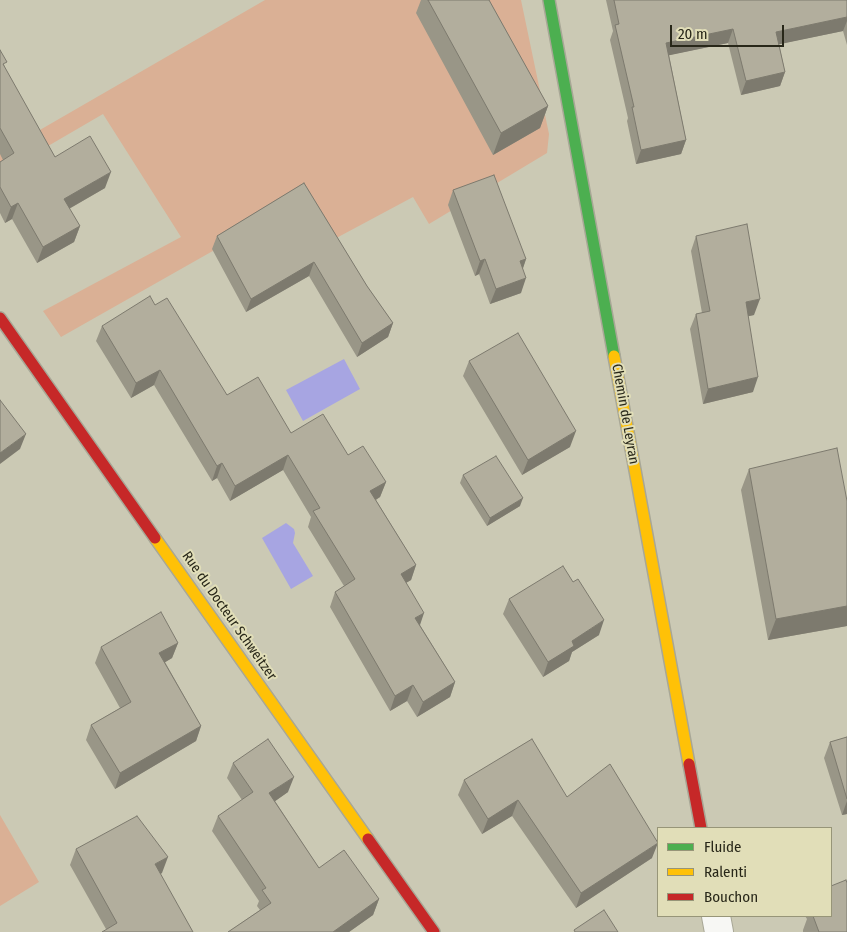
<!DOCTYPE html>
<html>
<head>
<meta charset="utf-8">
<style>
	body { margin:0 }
	#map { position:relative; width:847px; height:932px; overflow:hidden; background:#cbc9b4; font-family:"Fira Sans Condensed",sans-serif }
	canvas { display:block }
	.legend { position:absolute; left:657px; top:827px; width:175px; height:90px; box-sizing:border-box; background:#e1deb8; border:1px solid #979578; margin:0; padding:6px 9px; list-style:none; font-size:15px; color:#282719 }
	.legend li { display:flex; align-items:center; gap:10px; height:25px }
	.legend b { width:25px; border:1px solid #979578 }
	.scale { position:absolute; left:670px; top:25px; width:114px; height:22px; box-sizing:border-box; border:2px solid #282719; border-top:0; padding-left:6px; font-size:15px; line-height:18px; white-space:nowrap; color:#282719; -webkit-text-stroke:4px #e1deb8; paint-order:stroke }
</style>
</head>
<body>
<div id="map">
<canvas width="847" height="932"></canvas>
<ul class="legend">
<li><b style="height:6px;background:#4caf50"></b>Fluide</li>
<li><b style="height:6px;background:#ffc107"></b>Ralenti</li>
<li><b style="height:6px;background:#c62828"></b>Bouchon</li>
</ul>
<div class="scale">20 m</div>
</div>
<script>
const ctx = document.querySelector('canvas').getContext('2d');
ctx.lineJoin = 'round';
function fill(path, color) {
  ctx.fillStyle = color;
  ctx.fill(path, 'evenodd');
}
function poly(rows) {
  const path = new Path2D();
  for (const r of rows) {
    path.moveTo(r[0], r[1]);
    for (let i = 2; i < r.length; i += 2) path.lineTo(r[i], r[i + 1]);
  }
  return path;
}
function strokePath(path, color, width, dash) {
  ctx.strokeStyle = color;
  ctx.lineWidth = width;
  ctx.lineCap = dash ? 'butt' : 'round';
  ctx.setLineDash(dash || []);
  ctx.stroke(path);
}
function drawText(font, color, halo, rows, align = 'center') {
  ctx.font = font + ' "Fira Sans Condensed",sans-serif';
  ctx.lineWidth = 4;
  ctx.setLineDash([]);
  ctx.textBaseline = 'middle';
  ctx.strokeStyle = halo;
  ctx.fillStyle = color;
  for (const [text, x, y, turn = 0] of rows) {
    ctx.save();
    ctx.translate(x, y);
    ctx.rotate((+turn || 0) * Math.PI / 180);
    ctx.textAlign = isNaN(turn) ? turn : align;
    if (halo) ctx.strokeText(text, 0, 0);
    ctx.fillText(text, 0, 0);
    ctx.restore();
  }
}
fill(poly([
	[265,0,521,0,549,134,547,153,429,224,413,197,327,243,301,201,61,337,43,311,181,237,103,114,0,174,0,153],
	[0,815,39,882,0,906]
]), '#dab095');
fill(poly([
	[344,359,360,389,303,421,286,390],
	[286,523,294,529,295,533,293,543,313,576,291,589,262,538]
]), '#a7a5e2');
const street = poly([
	[716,916,719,932]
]);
const fast = poly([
	[549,0,614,356]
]);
const slow = poly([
	[614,356,689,764],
	[155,538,368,839]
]);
const jam = poly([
	[0,318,155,538],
	[689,764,701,828],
	[368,839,434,932]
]);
strokePath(street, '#a8a796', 30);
strokePath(fast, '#a8a796', 14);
strokePath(slow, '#a8a796', 14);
strokePath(jam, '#a8a796', 14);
strokePath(street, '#f7f7f4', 28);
strokePath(fast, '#4caf50', 11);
strokePath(slow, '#ffc107', 11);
strokePath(jam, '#c62828', 11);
fill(poly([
	[421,0,489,0,548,106,540,128,493,155,416,13],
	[606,0,847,0,847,45,843,31,779,44,785,72,780,86,741,95,728,43,669,55,686,140,681,154,636,164,627,121,628,118,610,40,613,31],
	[0,50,5,68,55,157,105,188,69,209,80,226,74,242,37,263,12,219,5,223,0,213,0,162,3,160,0,154],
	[304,183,367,286,393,323,388,337,357,357,309,276,246,312,212,249,217,236],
	[453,190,526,259,523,268,521,293,490,304,479,274,475,276,448,205],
	[696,236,754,315,748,316,753,392,703,404,690,329,696,314,702,313,691,251],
	[155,305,227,395,291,433,348,455,386,482,380,497,376,500,416,565,411,580,406,583,420,625,455,682,450,697,417,717,407,701,390,711,330,607,335,592,344,586,308,527,311,517,283,470,230,501,217,478,212,481,154,385,131,398,96,341,102,326],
	[469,361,570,447,522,475,463,376],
	[749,469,847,501,847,626,768,640,741,490],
	[463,475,520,506,487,526,460,483],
	[509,599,599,635,572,652,569,661,543,677,503,614],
	[178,643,172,658,165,662,201,726,196,741,115,789,86,740,91,725,120,708,95,663,101,647],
	[847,737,847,814,842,815,824,758,830,742],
	[233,763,288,792,275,801,319,868,379,899,373,915,349,932,228,932,260,910,257,906,259,901,212,831,218,816,242,800,227,778],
	[464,780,567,797,652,858,576,908,512,816,482,834,458,795],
	[76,849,162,873,160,874,193,932,106,929,70,865],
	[805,916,831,916,847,932,803,932,803,930,807,919]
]), '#999687');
fill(poly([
	[847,17,847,21,843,31,771,46,776,32],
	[733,29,728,43,661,57,666,43],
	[785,72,780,86,741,95,746,81],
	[548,106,540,128,493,155,501,133],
	[686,140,681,154,636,164,641,150],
	[111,172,105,188,58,215,64,199],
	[18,203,12,219,5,223,11,207],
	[80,226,74,242,37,263,43,247],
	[485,259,479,274,475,276,480,261],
	[526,259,521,274,520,261],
	[314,262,309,276,246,312,251,299],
	[526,278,521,293,490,304,496,289],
	[760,299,754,315,740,318,746,302],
	[393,323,388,337,357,357,362,343],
	[160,370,154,385,131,398,136,383],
	[758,377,753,392,703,404,708,389],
	[576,431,570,447,522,475,528,460],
	[26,434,20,449,0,464,0,453],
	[288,455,283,470,230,501,235,486],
	[222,463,217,478,212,481,217,466],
	[386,482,380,497,365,506,370,491],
	[523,498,520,506,487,526,490,518],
	[416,565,411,580,395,589,401,574],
	[847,606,847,626,768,640,776,619],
	[424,613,419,628,415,618],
	[604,620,599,635,572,652,569,661,543,677,548,662,572,641],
	[178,643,172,658,154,669,159,653],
	[455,682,450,697,417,717,423,702],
	[413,685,407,701,390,711,395,696],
	[201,726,196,741,115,789,120,773],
	[294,777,288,792,264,809,269,793],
	[518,800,512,816,482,834,488,819],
	[847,801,847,814,842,815],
	[658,843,652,858,576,908,581,893],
	[168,857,162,873,149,880,155,864],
	[379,899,373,915,349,932,333,932]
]), '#7d7a6e');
const building = poly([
	[428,0,489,0,548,106,501,133,428,0],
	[614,0,847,0,847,17,776,32,785,72,746,81,733,29,666,43,686,140,641,150,632,107,634,107,615,25,619,24,614,0],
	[0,50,7,62,3,64,55,157,90,136,111,172,64,199,80,226,43,247,18,203,11,207,0,187,0,162,14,153,0,128,0,50],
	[494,175,526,259,520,261,526,278,496,289,485,259,480,261,453,190,494,175],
	[304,183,367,286,393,323,362,343,314,262,251,299,217,236,304,183],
	[747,224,760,299,746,302,758,377,708,389,696,314,710,311,696,236,747,224],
	[150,296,155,305,167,298,227,395,258,377,291,433,323,414,348,455,363,446,386,482,370,491,416,565,401,574,424,613,415,618,455,682,423,702,413,685,395,696,335,592,355,579,313,511,320,508,288,455,235,486,222,463,217,466,160,370,136,383,102,326,150,296],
	[518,333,576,431,528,460,469,361,518,333],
	[0,400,26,434,0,453,0,400],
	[837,448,847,501,847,606,776,619,749,469,837,448],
	[496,456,523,498,490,518,463,475,496,456],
	[563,566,573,582,578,579,604,620,572,641,574,646,548,662,509,599,563,566],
	[161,612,178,643,159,653,201,726,120,773,91,725,131,702,101,647,161,612],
	[847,737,847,799,830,742,847,737],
	[268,739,294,777,269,793,319,868,344,850,379,899,333,932,228,932,271,903,262,890,266,888,218,816,253,792,233,763,268,739],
	[532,739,567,797,610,764,658,843,581,893,518,800,488,819,464,780,532,739],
	[137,816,168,857,155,864,193,932,102,932,117,923,76,849,137,816],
	[846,880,847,883,847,932,819,932,813,916,831,916,831,886,846,880],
	[604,910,618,932,575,932,574,930,604,910]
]);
fill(building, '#b2ae9d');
strokePath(building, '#7d7a6e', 1);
drawText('14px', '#282719', '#e1deb8', [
	["Chemin de Leyran",625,414,80],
	["Rue du Docteur Schweitzer",229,616,55]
]);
</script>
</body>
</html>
